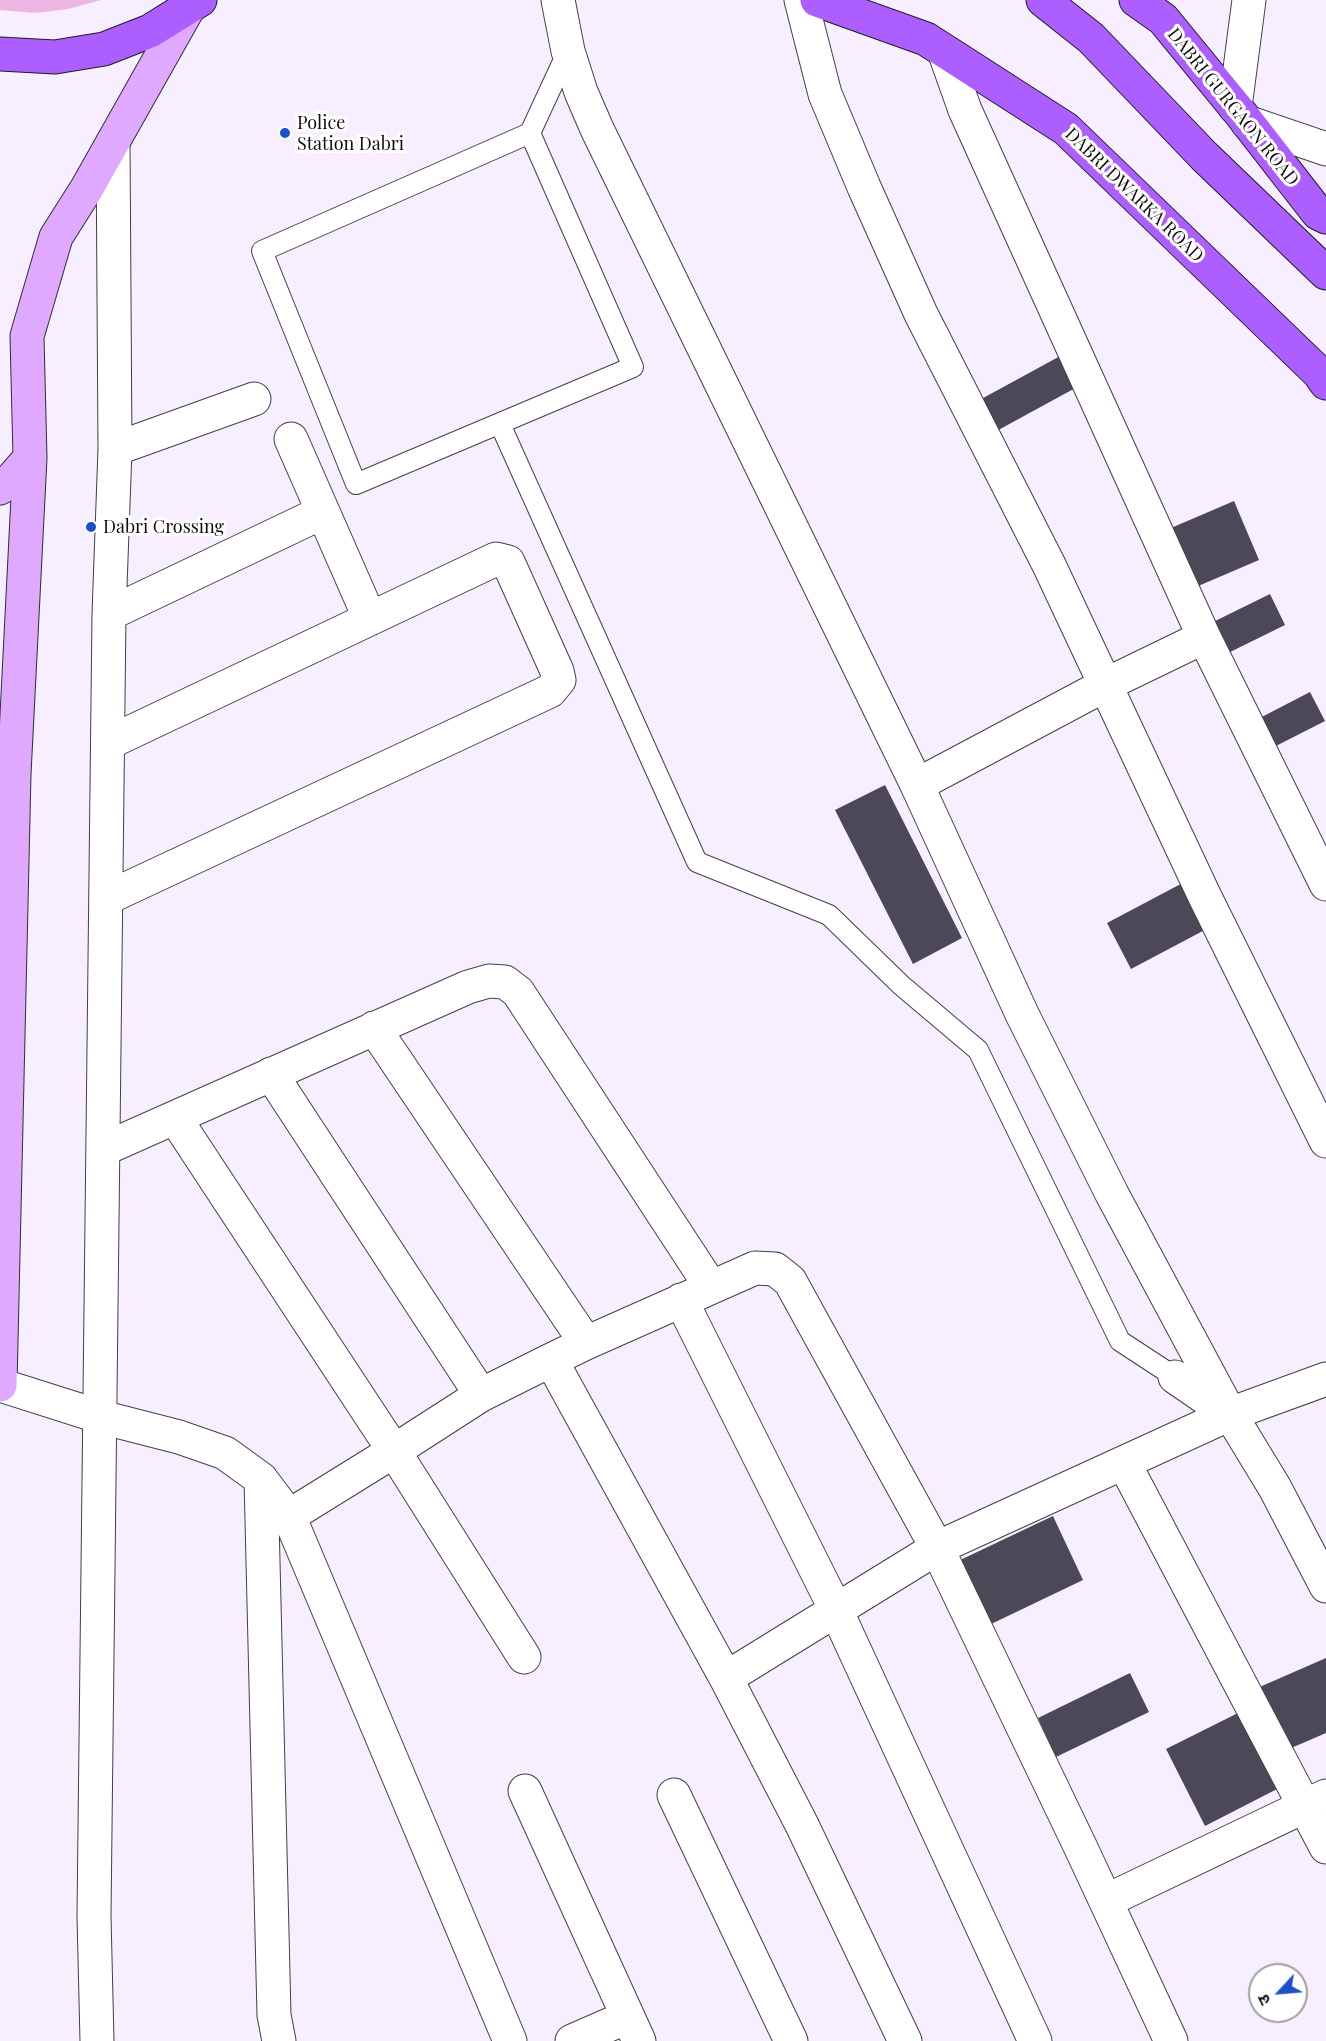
<!DOCTYPE html>
<html>
<head>
<meta charset="utf-8">
<style>
	body { margin:0 }
	#map { position:relative; width:1326px; height:2041px; overflow:hidden; background:#f7eeff; font-family:"Playfair Display","Noto Sans Devanagari",serif }
	canvas { display:block }
	.north { position:absolute; left:1248px; top:1963px; width:60px; height:60px; box-sizing:border-box; background:#fff; border:2px solid #9f9f9f; border-radius:50%; rotate:244deg; font-size:16px; font-weight:700; line-height:24px; text-align:center; color:#0e0e0e }
	.north::after { content:''; display:block; margin:auto; width:21px; height:27px; background:#1b52c8; clip-path:polygon(50% 0,100% 100%,50% 72%,0 100%) }
</style>
</head>
<body>
<div id="map">
<canvas width="1326" height="2041"></canvas>
<div class="north">उ</div>
</div>
<script>
const ctx = document.querySelector('canvas').getContext('2d');
ctx.lineJoin = 'round';
function fill(path, color) {
  ctx.fillStyle = color;
  ctx.fill(path, 'evenodd');
}
function poly(rows) {
  const path = new Path2D();
  for (const r of rows) {
    path.moveTo(r[0], r[1]);
    for (let i = 2; i < r.length; i += 2) path.lineTo(r[i], r[i + 1]);
  }
  return path;
}
function strokePath(path, color, width, dash) {
  ctx.strokeStyle = color;
  ctx.lineWidth = width;
  ctx.lineCap = dash ? 'butt' : 'round';
  ctx.setLineDash(dash || []);
  ctx.stroke(path);
}
function drawText(font, color, halo, rows, align = 'center') {
  ctx.font = font + ' "Playfair Display",serif';
  ctx.lineWidth = 6;
  ctx.setLineDash([]);
  ctx.textBaseline = 'middle';
  ctx.strokeStyle = halo;
  ctx.fillStyle = color;
  for (const [text, x, y, turn = 0] of rows) {
    ctx.save();
    ctx.translate(x, y);
    ctx.rotate((+turn || 0) * Math.PI / 180);
    ctx.textAlign = isNaN(turn) ? turn : align;
    if (halo) ctx.strokeText(text, 0, 0);
    ctx.fillText(text, 0, 0);
    ctx.restore();
  }
}
fill(poly([
	[0,0,101,0,68,9,35,13,0,10]
]), '#edb5e1');
fill(poly([
	[1062,355,1079,386,991,434,974,403],
	[1234,501,1259,560,1196,587,1171,528],
	[1270,594,1285,625,1222,656,1207,625],
	[1310,692,1325,721,1270,749,1256,720],
	[885,785,962,938,913,964,835,810],
	[1192,878,1216,924,1131,969,1107,923],
	[1053,1516,1083,1580,987,1626,956,1562],
	[1326,1658,1326,1733,1282,1752,1255,1689],
	[1130,1673,1149,1712,1056,1757,1038,1718],
	[1240,1712,1279,1788,1205,1826,1166,1749]
]), '#4b4957');
const service = poly([
	[530,133,633,367,356,484,262,251,530,133,568,51],
	[500,424,697,862,829,915,901,985,978,1050,1120,1341,1175,1377]
]);
const minor = poly([
	[558,0,568,51,581,92,597,129,917,785,1022,1014,1112,1194,1230,1414,1275,1488,1326,1586],
	[801,0,825,94,864,187,921,314,1049,565,1205,897,1326,1141],
	[944,51,965,110,1204,637,1326,884],
	[1235,107,1249,0],
	[1247,122,1326,149],
	[291,439,370,619],
	[115,449,254,399],
	[109,614,323,512],
	[917,785,1105,685,1204,637],
	[107,898,550,691,559,680,557,671,508,562,496,559,108,743],
	[374,1028,586,1343],
	[271,1074,481,1395],
	[175,1118,394,1451,524,1657],
	[104,1149,468,987,489,981,505,982,518,992,711,1287],
	[681,1300,836,1610,1035,2041],
	[1175,1377,1226,1412],
	[0,1385,101,1417,179,1437,225,1453,261,1479,274,2015,279,2041],
	[1124,1463,1326,1847],
	[261,1479,289,1516,510,2041],
	[289,1516,394,1451,481,1395,551,1360],
	[726,1678,937,1548,1230,1414,1326,1379],
	[525,1791,639,2041],
	[674,1795,791,2041],
	[1106,1901,1326,1796],
	[97,2041,94,1916,109,614,115,449,113,142],
	[572,2041,627,2017],
	[905,2041,802,1825,726,1678,551,1360,586,1343,755,1268,775,1269,790,1281,937,1548,1080,1846,1171,2041]
]);
const secondary = poly([
	[0,488,9,482,30,458],
	[0,1385,14,774,30,458,27,336,56,237,87,188,189,7]
]);
const primary = poly([
	[817,0,926,39,1066,129,1319,373,1326,383],
	[1043,0,1091,38,1204,156,1326,273],
	[1136,0,1163,19,1241,114,1318,213,1326,217],
	[0,54,55,57,104,49,150,31,200,0]
]);
strokePath(service, '#414141', 22);
strokePath(minor, '#414141', 35);
strokePath(secondary, '#303030', 35);
strokePath(primary, '#1f1f1f', 35);
strokePath(service, '#fff', 20);
strokePath(minor, '#fff', 33);
strokePath(secondary, '#dea9ff', 33);
strokePath(primary, '#ac5eff', 33);
for (const [x, y, r, color] of [
	[285,133,6,"#1b52c8"],
	[91,527,6,"#1b52c8"]
]) {
  const dot = new Path2D();
  dot.arc(x, y, r, 0, 2 * Math.PI);
  ctx.fillStyle = color;
  ctx.fill(dot);
  strokePath(dot, '#fff', 2);
}
drawText('18px', '#0e0e0e', '#fff', [
	["DABRI GURGAON ROAD",1233,107,51],
	["DABRI DWARKA ROAD",1134,195,44]
]);
drawText('18px', '#0e0e0e', '#fff', [
	["Police",297,123],
	["Station Dabri",297,144],
	["Dabri Crossing",103,527]
], 'left');
</script>
</body>
</html>
